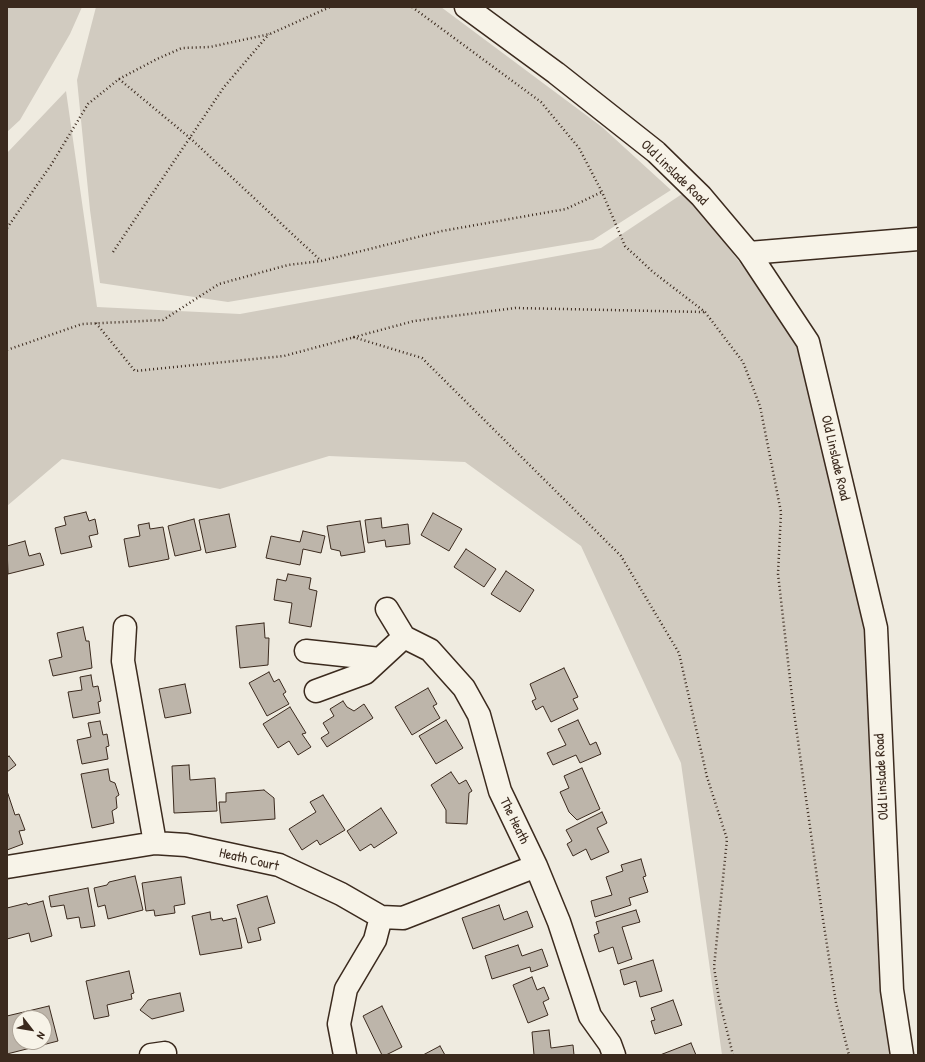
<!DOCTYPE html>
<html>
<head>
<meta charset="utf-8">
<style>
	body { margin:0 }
	#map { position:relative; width:925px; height:1062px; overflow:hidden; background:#efebe0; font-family:"Patrick Hand",sans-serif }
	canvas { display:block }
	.frame { position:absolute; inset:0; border:8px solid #3b2a1e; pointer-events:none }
	.north { position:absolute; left:12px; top:1010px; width:40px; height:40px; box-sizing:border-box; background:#f7f3e8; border:1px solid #aca397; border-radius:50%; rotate:121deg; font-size:11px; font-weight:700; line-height:16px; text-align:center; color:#3b2a1e }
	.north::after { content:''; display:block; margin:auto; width:14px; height:18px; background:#3b2a1e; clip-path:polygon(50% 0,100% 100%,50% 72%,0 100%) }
</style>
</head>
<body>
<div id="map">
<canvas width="925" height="1062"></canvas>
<div class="frame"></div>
<div class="north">N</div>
</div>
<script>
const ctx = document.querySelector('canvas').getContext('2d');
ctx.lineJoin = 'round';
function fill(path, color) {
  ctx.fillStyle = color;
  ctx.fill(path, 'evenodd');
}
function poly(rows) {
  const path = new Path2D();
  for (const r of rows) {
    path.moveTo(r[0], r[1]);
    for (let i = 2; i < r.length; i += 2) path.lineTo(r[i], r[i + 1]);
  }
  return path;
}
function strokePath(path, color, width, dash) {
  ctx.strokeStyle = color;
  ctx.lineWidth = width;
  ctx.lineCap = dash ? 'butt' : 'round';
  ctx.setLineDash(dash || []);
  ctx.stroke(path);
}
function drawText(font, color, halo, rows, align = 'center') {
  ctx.font = font + ' "Patrick Hand",sans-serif';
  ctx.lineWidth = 3;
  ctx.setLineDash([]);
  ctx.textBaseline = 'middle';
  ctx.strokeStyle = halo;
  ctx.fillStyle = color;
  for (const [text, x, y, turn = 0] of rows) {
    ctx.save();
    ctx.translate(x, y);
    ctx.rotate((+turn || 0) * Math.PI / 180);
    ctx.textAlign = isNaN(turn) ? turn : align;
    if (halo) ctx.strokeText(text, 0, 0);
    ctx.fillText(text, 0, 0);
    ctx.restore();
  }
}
fill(poly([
	[7,7,82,7,70,34,20,120,7,132],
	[96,7,441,7,602,127,671,190,593,240,228,302,100,283,90,210,77,80],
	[66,91,97,307,240,314,601,248,685,192,803,344,871,629,897,1055,722,1055,681,763,581,546,465,462,329,456,220,489,62,459,7,506,7,153]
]), '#d1cbc0');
const building = poly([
	[86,512,89,521,95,519,98,534,89,536,92,547,61,554,55,528,66,525,64,517,86,512],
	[433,513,462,529,449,551,421,535,433,513],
	[229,514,236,547,206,553,199,520,229,514],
	[381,518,382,528,408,524,410,544,386,547,385,540,368,543,365,520,381,518],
	[194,519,201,550,175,556,168,526,194,519],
	[360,521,365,552,341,556,340,551,331,549,327,526,360,521],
	[149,523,150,529,163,527,169,559,129,567,124,539,140,536,138,525,149,523],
	[303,531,325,536,321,553,303,549,300,565,266,558,271,536,300,542,303,531],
	[25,541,29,556,40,553,44,565,8,574,7,546,25,541],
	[466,549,496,569,484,587,454,567,466,549],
	[506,571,534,590,520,612,491,594,506,571],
	[288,574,311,578,309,589,317,591,311,627,289,623,292,603,274,600,277,579,286,581,288,574],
	[264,623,265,638,269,638,268,665,240,668,236,626,264,623],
	[83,627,86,641,89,641,92,668,53,676,49,660,62,657,57,633,83,627],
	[564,668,578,697,573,699,578,709,551,722,543,706,536,710,532,701,536,699,530,684,564,668],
	[269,672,274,682,279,679,286,692,283,694,289,704,267,716,249,683,269,672],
	[91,675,93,687,98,686,101,701,98,702,100,713,73,718,68,692,82,690,80,677,91,675],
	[185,684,191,713,165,718,159,689,185,684],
	[428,688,437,704,433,706,440,718,412,735,395,707,428,688],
	[343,701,347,707,354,711,364,704,373,718,327,747,321,738,329,733,323,723,334,716,330,709,343,701],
	[290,707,306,733,302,734,311,747,298,755,289,741,278,748,263,724,290,707],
	[446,720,463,748,436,764,419,736,446,720],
	[578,720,590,745,596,742,601,754,580,763,576,755,553,765,547,753,566,745,558,729,578,720],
	[100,721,103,735,107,734,109,746,106,747,108,759,82,764,77,740,91,737,88,723,100,721],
	[9,756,16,765,7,772,7,758,9,756],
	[189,765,190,780,215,778,217,811,174,813,172,766,189,765],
	[582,768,600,809,577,820,569,812,560,792,569,788,564,776,582,768],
	[108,769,110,781,115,783,119,795,116,797,117,808,112,811,114,823,92,828,81,774,108,769],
	[451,772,459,784,466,780,472,791,469,793,467,824,446,823,446,810,431,785,451,772],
	[264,790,274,798,275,819,221,823,219,802,226,802,226,793,264,790],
	[7,791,15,815,19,814,25,830,19,831,23,844,7,850,7,791],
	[323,795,345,830,320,845,317,840,302,850,289,829,316,812,310,802,323,795],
	[381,808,397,833,374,848,371,844,360,851,347,831,381,808],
	[602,812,607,823,597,828,609,852,591,860,586,849,573,856,567,844,572,841,566,830,602,812],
	[641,859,646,876,643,877,648,892,629,898,631,905,595,917,591,901,612,895,606,877,623,871,621,865,641,859],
	[135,876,143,910,108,919,105,905,98,907,94,888,107,885,109,882,135,876],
	[181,877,185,904,174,906,175,913,155,916,154,910,146,911,142,883,181,877],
	[88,888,95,926,81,928,79,917,67,919,64,905,51,907,49,896,88,888],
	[267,896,275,923,258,928,261,940,248,943,237,905,267,896],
	[43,901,52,936,31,942,29,933,7,939,7,908,27,903,28,905,43,901],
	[499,905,504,920,527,911,533,927,473,949,462,918,499,905],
	[636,910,640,922,622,927,632,959,618,964,613,947,599,952,594,935,599,933,596,922,636,910],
	[210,912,211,920,222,918,223,921,236,918,242,948,200,955,192,916,210,912],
	[518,945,522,956,542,949,548,966,531,972,530,967,492,979,485,956,518,945],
	[653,960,662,991,640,997,636,981,624,985,620,970,653,960],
	[129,971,134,993,131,994,132,999,107,1005,109,1016,94,1019,86,981,129,971],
	[532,977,537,990,544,987,549,999,543,1002,548,1015,528,1023,513,985,532,977],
	[180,993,184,1011,152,1019,140,1010,148,1000,180,993],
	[673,1000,682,1025,655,1034,651,1021,655,1020,651,1008,673,1000],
	[49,1006,58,1041,7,1054,7,1016,49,1006],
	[20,1018,44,1018,44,1042,20,1042,20,1018],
	[382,1006,402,1047,386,1055,382,1055,363,1016,382,1006],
	[549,1030,551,1048,573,1045,574,1055,534,1055,532,1032,549,1030],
	[691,1043,696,1055,660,1055,691,1043],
	[440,1046,445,1055,423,1055,440,1046]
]);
fill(building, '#bdb5aa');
strokePath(building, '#3b2a1e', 1);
const minor = poly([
	[466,7,556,73,656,152,701,196,749,253,808,342,876,628,892,990,902,1055],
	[749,253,918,239],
	[387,609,404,637,430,650,464,688,479,715,500,791,536,866,559,922,590,1016,610,1044,614,1055],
	[125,627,123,661,155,843],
	[306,651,380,659],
	[316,691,365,673,404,637],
	[7,867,155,843,186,845,279,865,341,894,381,917,403,918,536,866],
	[151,1055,165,1053],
	[345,1055,339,1024,346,989,375,940,381,917]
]);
strokePath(minor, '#3b2a1e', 25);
strokePath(poly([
	[412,7,541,102,579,148,602,192,625,246,653,272,705,312,743,362,760,406,781,512,778,574,793,705,822,913,836,1003,849,1055],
	[119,79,190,138,320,260],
	[7,228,51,165,88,104,119,79,157,59,182,48,210,47,270,34,330,7],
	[113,252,224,87,269,34],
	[96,323,135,371,284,356,414,321,515,308,704,312],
	[353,337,422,358,621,556,679,653,707,777,727,839,714,967,719,999,733,1055],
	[7,350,82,324,163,320,219,284,288,265,321,261,442,231,566,209,602,192]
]), '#3b2a1e', 2.5, [1, 3]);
strokePath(minor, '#f7f3e8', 22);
drawText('14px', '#3b2a1e', '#f7f3e8', [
	["Old Linslade Road",674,173,44],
	["Old Linslade Road",835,458,77],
	["Old Linslade Road",882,777,-93],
	["The Heath",514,821,64],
	["Heath Court",249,860,13]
]);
</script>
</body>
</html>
